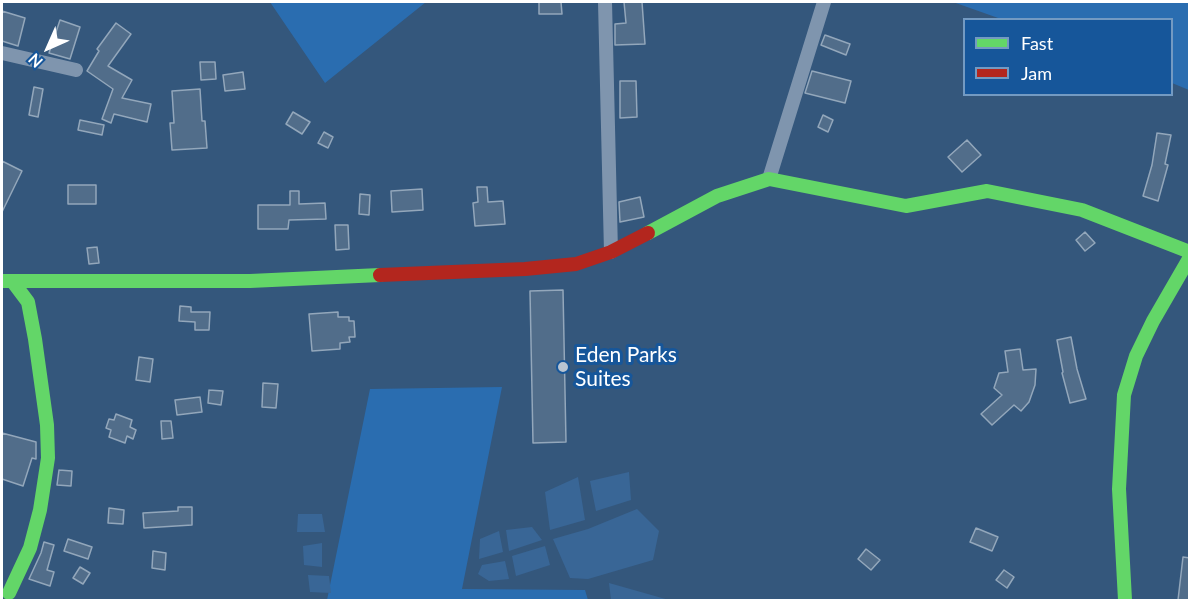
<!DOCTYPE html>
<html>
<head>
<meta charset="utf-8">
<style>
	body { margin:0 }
	#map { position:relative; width:1191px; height:602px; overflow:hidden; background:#34577c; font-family:Lato,sans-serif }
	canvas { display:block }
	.frame { position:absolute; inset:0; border:3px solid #fff; pointer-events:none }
	.legend { position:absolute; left:963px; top:18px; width:210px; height:78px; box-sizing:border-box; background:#16569a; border:2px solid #739ac2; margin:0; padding:8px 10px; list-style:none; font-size:18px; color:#fff }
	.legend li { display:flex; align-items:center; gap:12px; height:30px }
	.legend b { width:30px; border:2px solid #739ac2 }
	.north { position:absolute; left:18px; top:18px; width:60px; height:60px; -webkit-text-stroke:4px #16569a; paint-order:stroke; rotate:225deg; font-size:16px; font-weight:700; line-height:24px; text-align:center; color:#fff }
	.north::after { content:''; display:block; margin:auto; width:21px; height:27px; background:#fff; clip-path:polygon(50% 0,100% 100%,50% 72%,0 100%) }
</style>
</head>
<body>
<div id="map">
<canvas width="1191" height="602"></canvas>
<div class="frame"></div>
<ul class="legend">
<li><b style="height:8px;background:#63d668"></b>Fast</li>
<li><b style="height:8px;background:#b3261e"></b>Jam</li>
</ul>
<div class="north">N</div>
</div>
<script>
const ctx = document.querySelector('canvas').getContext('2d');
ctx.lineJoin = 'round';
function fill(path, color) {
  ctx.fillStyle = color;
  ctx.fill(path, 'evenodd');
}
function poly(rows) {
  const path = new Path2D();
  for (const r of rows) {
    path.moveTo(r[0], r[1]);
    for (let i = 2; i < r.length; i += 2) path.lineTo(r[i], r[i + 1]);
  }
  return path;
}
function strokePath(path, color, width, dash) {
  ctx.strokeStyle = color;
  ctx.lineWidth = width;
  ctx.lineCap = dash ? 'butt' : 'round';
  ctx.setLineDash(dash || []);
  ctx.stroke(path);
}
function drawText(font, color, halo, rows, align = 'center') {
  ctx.font = font + ' Lato,sans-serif';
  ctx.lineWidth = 6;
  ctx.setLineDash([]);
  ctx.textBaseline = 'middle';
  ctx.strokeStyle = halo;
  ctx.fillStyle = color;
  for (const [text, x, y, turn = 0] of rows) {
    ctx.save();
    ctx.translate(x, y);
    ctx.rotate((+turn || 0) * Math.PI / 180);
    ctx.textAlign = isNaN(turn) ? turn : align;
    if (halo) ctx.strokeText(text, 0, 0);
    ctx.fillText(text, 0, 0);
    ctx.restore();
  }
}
fill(poly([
	[270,2,426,2,325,83],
	[953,2,1189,2,1189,90,1172,83,1172,20,1001,19],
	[502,387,462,589,585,590,588,600,327,600,370,389]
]), '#2a6db0');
fill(poly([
	[629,472,631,500,596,511,590,481],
	[578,477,585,520,550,530,545,492],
	[637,509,659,531,653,560,588,579,570,578,553,539,588,529],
	[298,514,322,514,325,532,297,532],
	[532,527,542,540,509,551,506,530],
	[499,531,503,552,479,559,480,539],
	[322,543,322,567,304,565,303,546],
	[545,546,550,565,516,576,512,556],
	[505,561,509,579,489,581,478,574,482,565],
	[308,575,329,576,331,593,310,592],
	[609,583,669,600,611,600]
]), '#396696');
const building = poly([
	[539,2,561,2,562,14,539,14,539,2],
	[624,2,642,2,645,44,615,45,615,24,626,23,624,2],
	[2,11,25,18,18,46,2,41,2,11],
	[60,20,80,27,70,59,49,53,60,20],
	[116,23,131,34,108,66,132,80,122,98,151,104,147,122,114,114,111,123,102,119,113,89,87,71,99,51,97,49,116,23],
	[825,35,850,44,846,55,821,45,825,35],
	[200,62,215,62,216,79,201,80,200,62],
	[812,71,851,81,845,103,805,93,812,71],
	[243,72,245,89,225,91,223,75,243,72],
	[620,81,636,81,637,117,620,118,620,81],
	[34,87,43,89,38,117,29,115,34,87],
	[200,89,202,121,205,121,207,148,172,150,170,123,174,123,172,91,200,89],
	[293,112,310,122,302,134,286,124,293,112],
	[823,115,833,120,828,132,818,127,823,115],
	[80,120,104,125,102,135,78,130,80,120],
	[324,132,333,137,328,148,318,143,324,132],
	[1157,133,1171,135,1165,164,1168,165,1158,201,1143,196,1152,165,1157,133],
	[967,140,981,155,962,172,948,157,967,140],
	[2,161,22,171,2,212,2,161],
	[68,185,96,185,96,204,68,204,68,185],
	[477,187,487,187,488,202,503,201,505,224,475,226,473,203,478,202,477,187],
	[422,189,423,210,392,212,391,191,422,189],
	[290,191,299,191,299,204,325,203,326,219,289,220,288,229,258,229,258,205,290,205,290,191],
	[360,194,370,195,369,215,359,214,360,194],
	[640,197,644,217,620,222,619,202,640,197],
	[335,225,348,225,349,249,336,250,335,225],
	[1085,232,1095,243,1085,251,1076,240,1085,232],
	[97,247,99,263,89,264,87,248,97,247],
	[563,290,566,442,533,443,530,291,563,290],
	[180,306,191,307,191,312,210,312,209,330,195,330,195,322,179,321,180,306],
	[338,312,338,317,349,317,349,321,354,321,355,337,349,337,350,342,340,343,340,349,312,351,309,314,338,312],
	[1071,337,1077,369,1086,399,1070,403,1062,373,1063,372,1057,340,1071,337],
	[1020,349,1023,370,1036,369,1035,385,1029,402,1021,411,1014,405,992,425,981,414,1002,395,994,388,999,373,1008,372,1005,351,1020,349],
	[139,357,153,359,150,382,136,380,139,357],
	[263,383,278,384,276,408,262,407,263,383],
	[209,390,223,391,221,405,208,403,209,390],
	[200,397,202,412,177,415,175,400,200,397],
	[116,414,132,420,130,427,136,430,133,439,127,436,125,443,109,437,111,430,106,428,109,419,114,420,116,414],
	[161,421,171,421,173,438,162,439,161,421],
	[2,433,36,442,36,459,32,458,23,486,2,479,2,433],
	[59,470,72,471,71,486,57,485,59,470],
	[178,507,192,507,192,525,144,528,143,513,178,511,178,507],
	[109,508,124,510,123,524,108,523,109,508],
	[976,528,998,537,992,551,970,542,976,528],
	[68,539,92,547,88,559,64,551,68,539],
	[44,542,54,545,47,570,54,572,50,586,29,579,41,553,44,542],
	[866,549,880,560,871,570,858,559,866,549],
	[153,551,166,553,165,570,152,568,153,551],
	[1183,557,1190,558,1190,600,1178,600,1183,557],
	[80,567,90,573,83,584,73,578,80,567],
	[1004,570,1014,577,1007,588,996,580,1004,570]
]);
fill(building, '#516d8a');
strokePath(building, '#93a7bb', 1.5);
strokePath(poly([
	[605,2,611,252],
	[2,53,76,70],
	[769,179,824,2]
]), '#7f95ae', 14);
strokePath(poly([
	[648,233,717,196,769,179,906,206,987,191,1082,210,1190,252],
	[2,281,250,281,380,275],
	[9,593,30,548,40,510,48,458,47,425,35,339,28,302,13,282],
	[1125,600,1119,489,1124,395,1136,356,1153,321,1190,257]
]), '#63d668', 14);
strokePath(poly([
	[380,275,525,269,576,264,611,252,648,233]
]), '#b3261e', 14);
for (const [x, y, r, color] of [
	[563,367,6,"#b8c4d1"]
]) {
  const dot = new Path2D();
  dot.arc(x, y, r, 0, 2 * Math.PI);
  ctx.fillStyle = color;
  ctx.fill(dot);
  strokePath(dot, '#16569a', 2);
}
drawText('21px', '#fff', '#16569a', [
	["Eden Parks",575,355],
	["Suites",575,379]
], 'left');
</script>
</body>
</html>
